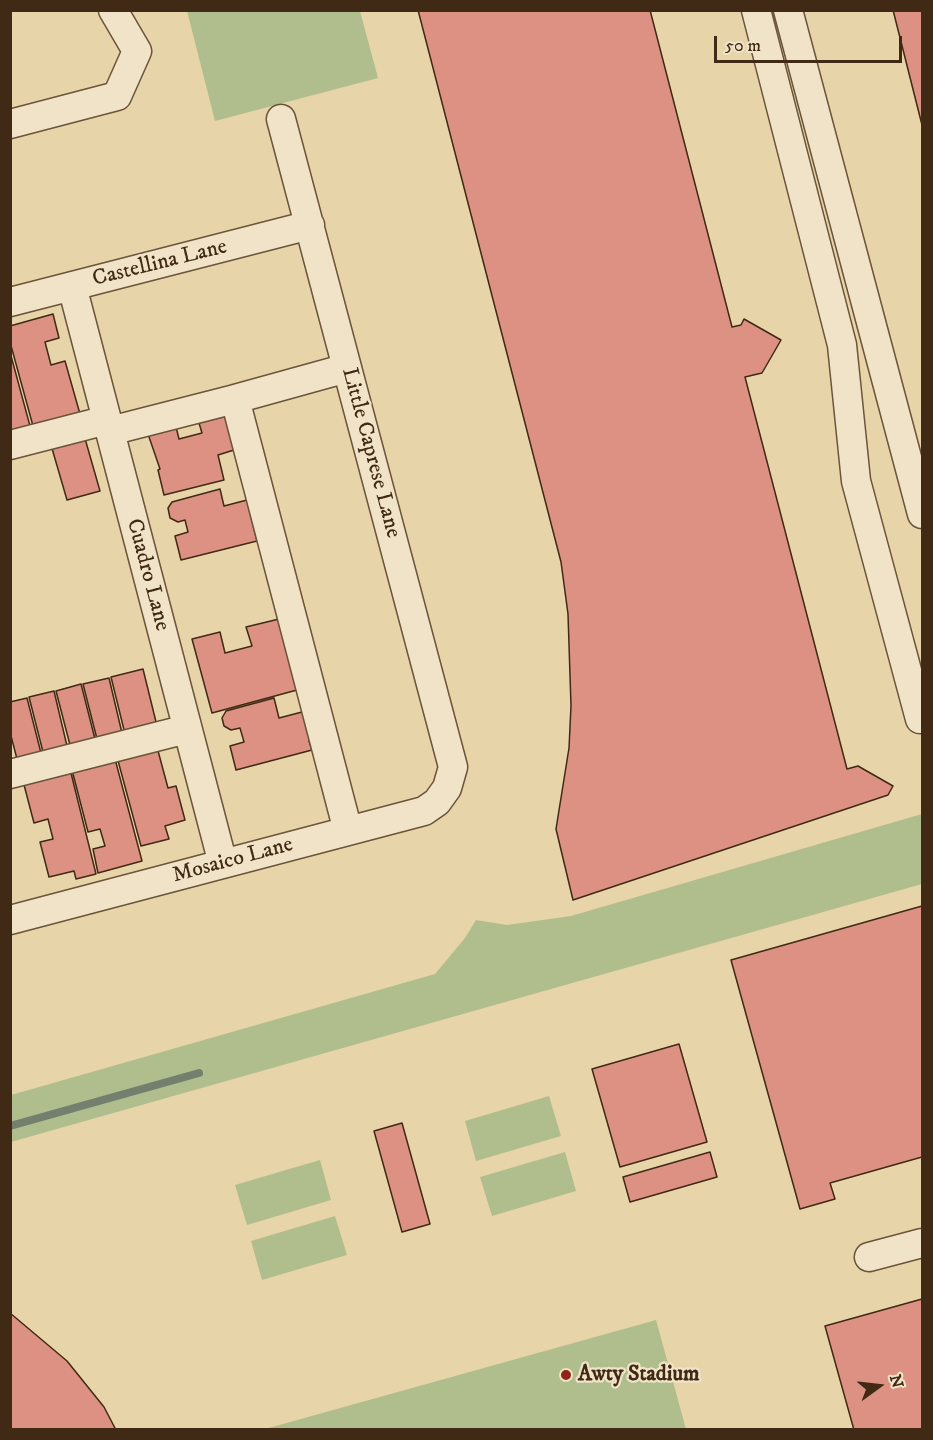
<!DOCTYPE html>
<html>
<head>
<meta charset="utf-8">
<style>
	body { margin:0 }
	#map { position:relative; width:933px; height:1440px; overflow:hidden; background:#e8d4a9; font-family:"IM FELL DW Pica",serif }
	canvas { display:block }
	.frame { position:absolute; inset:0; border:12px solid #402915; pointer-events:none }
	.north { position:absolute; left:849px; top:1356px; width:60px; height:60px; -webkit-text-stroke:4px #f0e3c7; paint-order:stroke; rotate:75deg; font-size:16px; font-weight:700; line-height:24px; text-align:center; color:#402915 }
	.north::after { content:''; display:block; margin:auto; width:21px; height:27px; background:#402915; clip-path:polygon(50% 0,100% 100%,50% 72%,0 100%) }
	.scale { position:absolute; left:714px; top:36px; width:188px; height:27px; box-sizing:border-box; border:3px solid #402915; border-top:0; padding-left:8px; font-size:18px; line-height:21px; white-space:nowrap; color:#402915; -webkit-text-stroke:4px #f0e3c7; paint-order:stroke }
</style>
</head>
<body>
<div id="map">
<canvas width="933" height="1440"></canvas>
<div class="frame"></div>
<div class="north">N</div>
<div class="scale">50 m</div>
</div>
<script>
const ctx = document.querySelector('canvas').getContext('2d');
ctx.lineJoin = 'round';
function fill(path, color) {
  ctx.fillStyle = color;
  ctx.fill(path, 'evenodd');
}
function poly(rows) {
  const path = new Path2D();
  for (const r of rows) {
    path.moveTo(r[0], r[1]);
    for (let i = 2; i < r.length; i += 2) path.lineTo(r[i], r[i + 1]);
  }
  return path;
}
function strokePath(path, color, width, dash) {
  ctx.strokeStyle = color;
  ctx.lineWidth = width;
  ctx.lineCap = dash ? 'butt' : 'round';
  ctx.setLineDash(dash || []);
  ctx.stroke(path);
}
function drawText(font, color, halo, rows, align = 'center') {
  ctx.font = font + ' "IM FELL DW Pica",serif';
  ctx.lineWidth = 4.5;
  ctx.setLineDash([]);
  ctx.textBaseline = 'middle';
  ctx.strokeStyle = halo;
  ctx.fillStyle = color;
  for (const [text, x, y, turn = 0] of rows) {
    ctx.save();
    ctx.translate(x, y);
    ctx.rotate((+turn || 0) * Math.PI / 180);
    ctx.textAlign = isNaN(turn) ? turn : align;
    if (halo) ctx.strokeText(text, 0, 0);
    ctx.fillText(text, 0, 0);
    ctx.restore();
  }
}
fill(poly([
	[187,11,360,11,378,78,215,121],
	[922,814,922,884,11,1142,11,1095,435,974,465,938,476,920,507,925,571,916],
	[549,1096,561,1136,476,1161,465,1121],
	[565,1152,576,1191,492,1216,480,1177],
	[320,1160,331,1200,247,1225,235,1185],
	[335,1216,347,1255,262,1280,251,1241],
	[656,1320,686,1429,265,1429]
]), '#b0be8d');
strokePath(poly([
	[10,1126,199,1073]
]), '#747f6d', 8);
const building = poly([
	[418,10,650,10,732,327,741,325,744,319,781,340,762,373,745,377,847,769,858,766,893,786,888,795,573,900,556,829,569,748,571,706,568,614,561,562,418,10],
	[893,10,922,10,922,125,893,10],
	[53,314,59,338,45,342,51,365,65,361,80,414,33,426,10,342,10,326,53,314],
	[10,352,30,426,10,431,10,352],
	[226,416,234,450,218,455,224,480,164,495,158,470,160,469,148,434,176,427,179,439,202,433,199,423,226,416],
	[84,435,100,491,67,500,51,445,84,435],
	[220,489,224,506,247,500,257,541,181,560,175,536,188,532,185,520,178,522,170,518,168,508,172,502,220,489],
	[279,619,297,690,212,713,192,639,220,632,225,653,252,646,246,627,279,619],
	[143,669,157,726,125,734,111,677,143,669],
	[109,678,122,733,97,739,83,684,109,678],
	[81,684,95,739,70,745,56,691,81,684],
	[54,691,67,746,43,752,29,697,54,691],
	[27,698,41,753,17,759,10,732,10,702,27,698],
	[274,698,279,718,302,712,313,740,309,741,312,750,236,770,230,746,244,742,240,728,231,730,224,726,222,718,226,711,274,698],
	[157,747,168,788,176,786,185,820,165,826,169,839,141,846,117,757,157,747],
	[115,759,142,861,98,873,93,849,105,846,100,829,88,832,72,770,115,759],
	[70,769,96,874,76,879,74,871,49,877,40,842,53,839,48,819,34,823,23,781,70,769],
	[922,906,922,1157,830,1183,835,1199,800,1209,731,960,922,906],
	[679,1044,707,1142,620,1167,592,1069,679,1044],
	[402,1123,430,1224,402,1232,374,1131,402,1123],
	[710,1152,717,1177,630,1202,623,1177,710,1152],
	[922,1299,922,1430,854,1430,825,1326,922,1299],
	[10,1313,67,1361,104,1407,116,1430,10,1430,10,1313]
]);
fill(building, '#dc9183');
strokePath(building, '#402915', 1.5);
const minor = poly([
	[756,10,842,345,856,481,920,719],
	[788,10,922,514],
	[10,124,117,96,137,51,113,10],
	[72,286,223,864],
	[10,302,310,225],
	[235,399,347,368],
	[110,431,235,399,348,831],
	[10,445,107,420],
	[10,774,187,729],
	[10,920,424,811,437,802,447,788,453,767,281,119],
	[869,1257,922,1243]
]);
strokePath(minor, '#6a543a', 31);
strokePath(minor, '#f0e3c7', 28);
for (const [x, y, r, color] of [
	[566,1375,6,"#8f2418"]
]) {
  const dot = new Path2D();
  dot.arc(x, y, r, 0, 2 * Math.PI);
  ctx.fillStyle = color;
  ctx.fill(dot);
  strokePath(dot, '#f0e3c7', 2);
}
drawText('22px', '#402915', '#f0e3c7', [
	["Castellina Lane",160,264,-14],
	["Little Caprese Lane",370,453,75],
	["Cuadro Lane",147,575,75],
	["Mosaico Lane",233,861,-15]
]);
drawText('bold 22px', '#402915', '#f0e3c7', [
	["Awty Stadium",578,1375]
], 'left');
</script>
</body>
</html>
